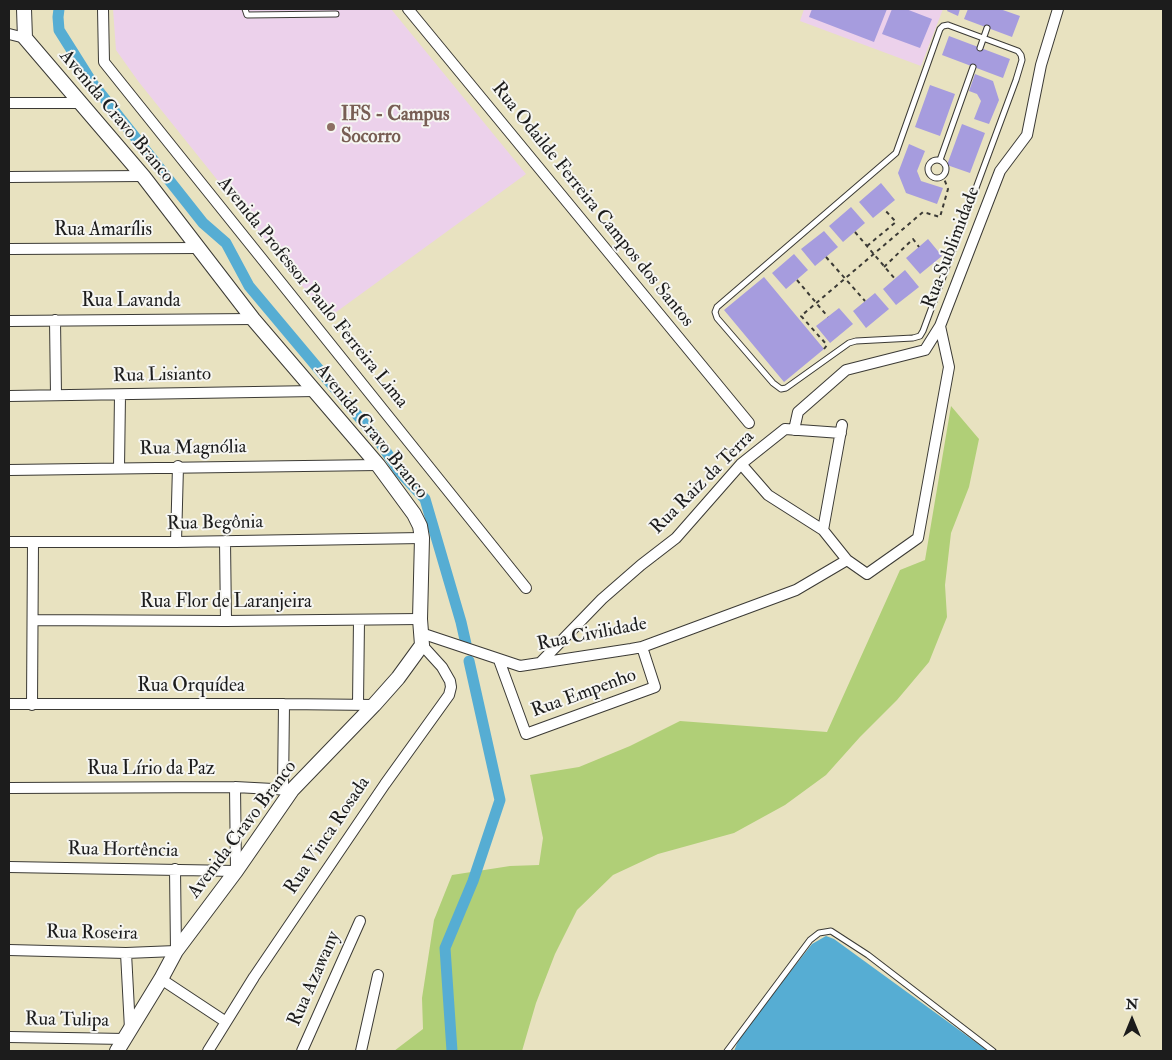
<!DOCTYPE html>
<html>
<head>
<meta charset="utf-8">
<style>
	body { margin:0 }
	#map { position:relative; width:1172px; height:1060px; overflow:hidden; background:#e8e2c0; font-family:"IM FELL Double Pica",serif }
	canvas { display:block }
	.frame { position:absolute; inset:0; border:10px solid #1c1c1c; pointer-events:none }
	.north { position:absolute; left:1107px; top:995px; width:50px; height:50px; -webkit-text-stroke:4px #f6f6f2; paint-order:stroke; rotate:0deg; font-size:14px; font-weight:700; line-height:20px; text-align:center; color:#1c1c1c }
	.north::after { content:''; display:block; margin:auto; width:18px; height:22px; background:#1c1c1c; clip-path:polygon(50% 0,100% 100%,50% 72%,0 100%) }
</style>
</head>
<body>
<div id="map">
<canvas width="1172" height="1060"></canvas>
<div class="frame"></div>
<div class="north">N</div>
</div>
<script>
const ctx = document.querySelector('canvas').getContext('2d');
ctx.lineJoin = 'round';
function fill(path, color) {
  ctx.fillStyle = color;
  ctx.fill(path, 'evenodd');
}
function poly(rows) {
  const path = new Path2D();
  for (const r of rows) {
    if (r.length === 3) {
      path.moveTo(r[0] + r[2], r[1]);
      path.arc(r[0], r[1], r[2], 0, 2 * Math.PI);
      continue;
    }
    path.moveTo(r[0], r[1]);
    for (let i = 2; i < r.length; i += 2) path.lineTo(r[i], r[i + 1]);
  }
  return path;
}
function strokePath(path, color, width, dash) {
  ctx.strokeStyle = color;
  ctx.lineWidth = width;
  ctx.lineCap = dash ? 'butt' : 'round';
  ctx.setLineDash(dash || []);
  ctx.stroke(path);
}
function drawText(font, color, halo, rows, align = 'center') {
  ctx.font = font + ' "IM FELL Double Pica",serif';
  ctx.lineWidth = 4;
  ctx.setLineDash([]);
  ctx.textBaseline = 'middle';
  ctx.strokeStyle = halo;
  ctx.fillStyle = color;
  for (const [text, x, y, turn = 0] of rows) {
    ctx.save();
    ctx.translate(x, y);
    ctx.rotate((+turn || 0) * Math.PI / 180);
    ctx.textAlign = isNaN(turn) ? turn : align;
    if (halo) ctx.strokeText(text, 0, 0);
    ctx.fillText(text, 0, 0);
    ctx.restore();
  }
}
fill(poly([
	[113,9,391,9,526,174,328,318,138,81,116,50],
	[804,9,943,9,921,66,800,21]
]), '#ecd1eb');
fill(poly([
	[951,406,979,439,969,487,951,533,945,585,947,617,929,662,897,700,860,737,826,775,785,805,734,833,658,854,613,875,577,910,555,954,536,1003,522,1051,394,1051,423,1029,422,998,434,920,452,875,510,866,539,865,543,838,530,775,579,767,630,746,680,721,827,732,900,570,925,560]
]), '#b0cf77');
fill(poly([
	[826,936,834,939,988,1051,734,1051,740,1036,753,1019,812,944]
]), '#56add3');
strokePath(poly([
	[59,9,58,17,59,30,93,84,203,223,226,243,249,286,379,441,399,471,425,499,461,622,466,644],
	[452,1051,445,948,473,881,500,800,469,661]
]), '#56add3', 11);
fill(poly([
	[812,9,887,9,874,42,809,17],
	[892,9,906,9,932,19,920,48,882,34],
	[948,9,960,9,958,16,947,11],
	[968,9,1000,9,1020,16,1012,37,964,19],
	[949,36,1010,59,1003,78,942,55],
	[975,74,993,81,999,100,989,124,974,119,981,101,977,94,969,91],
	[930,85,955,94,940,136,915,127],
	[962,124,985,133,970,173,947,165],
	[909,144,925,151,917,171,921,181,943,188,937,204,906,193,898,173],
	[881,183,895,200,873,218,859,202],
	[851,207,865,223,843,242,829,226],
	[824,231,838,247,815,266,801,249],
	[928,239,942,256,920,274,906,258],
	[794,254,808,270,786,289,772,273],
	[905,270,919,287,896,305,883,289],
	[764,277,824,349,784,382,724,310],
	[875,293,889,309,866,328,853,311],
	[839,308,853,324,830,343,816,326]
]), '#a69cde');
const lane = poly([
	[245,9,247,15,336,14],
	[948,25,1018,51,1021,55,1022,60,1016,80,923,331,920,336,913,338,856,341,849,343,786,388,781,389,773,383,717,318,715,312,717,307,896,153,940,29,943,26,948,25],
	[980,48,987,28],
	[937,169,9],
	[940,160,973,67],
	[727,1051,810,940,819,933,831,931,868,955,993,1051]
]);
const street = poly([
	[103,9,104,62,526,588],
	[408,9,749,423],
	[9,34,25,38],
	[9,103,80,103],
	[9,177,143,176],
	[9,249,197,248],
	[55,320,56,395],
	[9,321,253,319],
	[9,396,316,391],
	[794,430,798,412,846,370,925,350,940,326],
	[741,464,768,495,823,530,847,560,867,574,918,538,949,367,940,326,1000,171,1027,135,1041,65,1058,9],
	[119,468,120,395],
	[9,470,378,465],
	[823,530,842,425],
	[225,541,226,621],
	[9,542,176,542,422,538],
	[176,542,178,466],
	[33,620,226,621,420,619],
	[421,633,520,666,631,649,642,647,796,590,847,560],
	[499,660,526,734,655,687,642,647],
	[540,663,602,599,641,565,676,538,741,464,785,429,841,433],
	[9,704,284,704,374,705],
	[358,704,359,620],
	[32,705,33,542],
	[9,788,235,787,292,790],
	[283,789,284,704],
	[9,867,236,871,235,787],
	[9,950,126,953,176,951,175,869],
	[126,953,130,1029],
	[161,979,226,1022],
	[9,1037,125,1039],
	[208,1051,254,977,385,784,449,695,451,687,450,681,442,667,422,645],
	[302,1051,360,921],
	[361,1051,378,975]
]);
const secondary = poly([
	[24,9,25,38,143,176,253,319,378,465,414,514,420,526,422,538,420,619,422,645,398,678,374,705,292,790,236,871,176,951,161,979,117,1051]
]);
strokePath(lane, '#3b3a35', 7);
strokePath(street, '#3b3a35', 12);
strokePath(secondary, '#3b3a35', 16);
strokePath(poly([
	[855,232,895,279],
	[867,246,896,222,884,209],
	[826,257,865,301],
	[884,267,913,239,919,247],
	[797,280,828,317],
	[824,349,827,345,801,316,923,212,940,217,948,189,943,176]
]), '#3b3a35', 2, [4, 4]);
strokePath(lane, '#fff', 5);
strokePath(street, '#fff', 10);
strokePath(secondary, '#fff', 14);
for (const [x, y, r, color] of [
	[331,127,5,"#8d6e63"]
]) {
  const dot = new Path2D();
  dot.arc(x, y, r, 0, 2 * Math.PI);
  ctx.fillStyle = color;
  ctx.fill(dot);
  strokePath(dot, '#f6f6f2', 2);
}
drawText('bold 19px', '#785e54', '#f6f6f2', [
	["IFS - Campus",341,116],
	["Socorro",341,138]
], 'left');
drawText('19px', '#1c1c1c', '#f6f6f2', [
	["Avenida Cravo Branco",116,117,50],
	["Rua Odailde Ferreira Campos dos Santos",592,205,51],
	["Rua Amarílis",103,231],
	["Rua Sublimidade",952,248,-69],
	["Avenida Professor Paulo Ferreira Lima",312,293,51],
	["Rua Lavanda",131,302],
	["Rua Lisianto",162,376,-1],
	["Avenida Cravo Branco",371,432,51],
	["Rua Magnólia",193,449,-1],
	["Rua Raiz da Terra",703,483,-45],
	["Rua Begônia",215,524,-1],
	["Rua Flor de Laranjeira",226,603],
	["Rua Civilidade",592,635,-11],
	["Rua Orquídea",191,687],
	["Rua Empenho",584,694,-20],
	["Rua Lírio da Paz",151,770],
	["Avenida Cravo Branco",243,830,-53],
	["Rua Vinca Rosada",328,836,-56],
	["Rua Hortência",123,851,1],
	["Rua Roseira",92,934,1],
	["Rua Azawany",315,979,-66],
	["Rua Tulipa",67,1021,1]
]);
</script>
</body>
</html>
